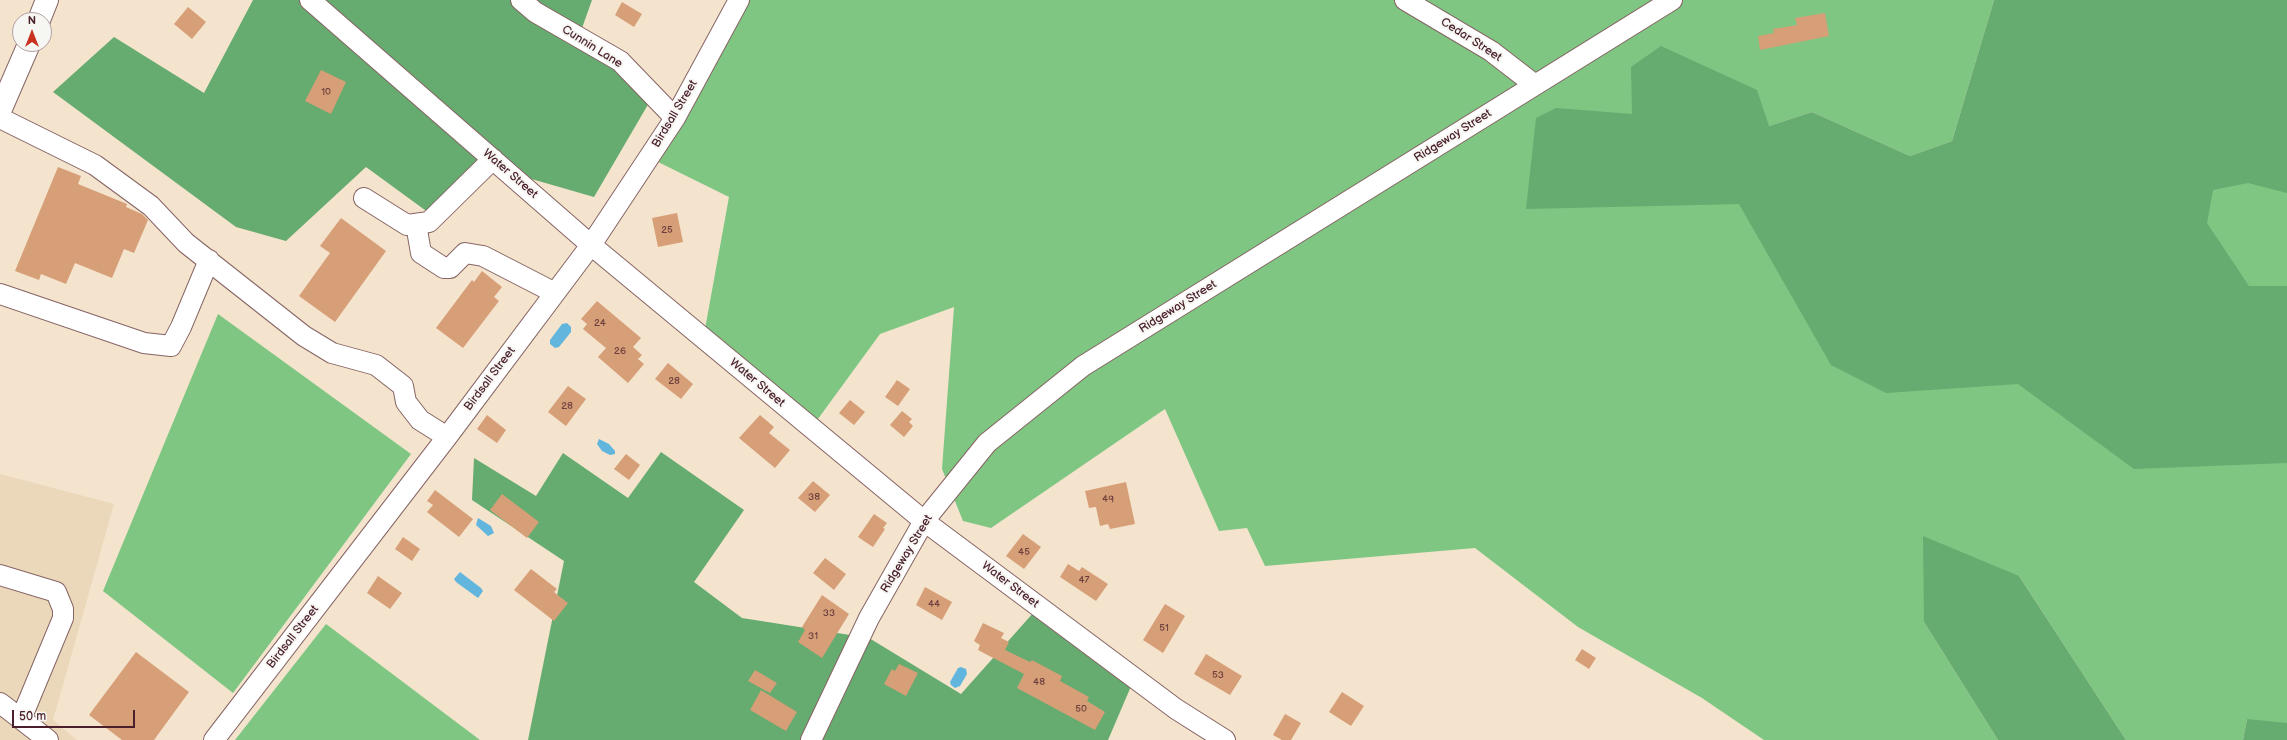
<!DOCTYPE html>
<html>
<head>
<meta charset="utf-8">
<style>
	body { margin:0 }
	#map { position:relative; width:2287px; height:740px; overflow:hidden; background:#f4e3cd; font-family:"Balsamiq Sans",sans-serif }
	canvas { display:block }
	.north { position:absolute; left:12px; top:12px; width:40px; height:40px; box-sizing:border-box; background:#f6f6f2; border:1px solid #b1a0a2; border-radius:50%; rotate:0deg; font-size:11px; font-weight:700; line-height:16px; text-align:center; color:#4a1f2b }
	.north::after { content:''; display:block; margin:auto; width:14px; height:18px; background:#c8321e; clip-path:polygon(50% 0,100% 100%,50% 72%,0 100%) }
	.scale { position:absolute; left:12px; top:710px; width:123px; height:18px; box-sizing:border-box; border:2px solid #4a1f2b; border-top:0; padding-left:5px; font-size:12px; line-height:14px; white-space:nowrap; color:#4a1f2b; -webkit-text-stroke:3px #f6f6f2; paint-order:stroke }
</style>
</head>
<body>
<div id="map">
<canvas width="2287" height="740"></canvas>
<div class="north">N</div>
<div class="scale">50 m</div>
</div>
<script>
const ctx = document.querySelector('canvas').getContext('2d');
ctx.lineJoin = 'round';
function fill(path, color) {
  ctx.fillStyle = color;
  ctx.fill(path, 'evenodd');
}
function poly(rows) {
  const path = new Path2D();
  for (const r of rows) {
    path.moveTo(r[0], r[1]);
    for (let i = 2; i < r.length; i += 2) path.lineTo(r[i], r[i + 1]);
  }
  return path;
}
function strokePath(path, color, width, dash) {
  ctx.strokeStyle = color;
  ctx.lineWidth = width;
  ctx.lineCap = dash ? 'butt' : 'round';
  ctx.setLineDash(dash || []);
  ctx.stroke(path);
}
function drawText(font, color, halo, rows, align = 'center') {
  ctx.font = font + ' "Balsamiq Sans",sans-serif';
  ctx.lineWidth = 4;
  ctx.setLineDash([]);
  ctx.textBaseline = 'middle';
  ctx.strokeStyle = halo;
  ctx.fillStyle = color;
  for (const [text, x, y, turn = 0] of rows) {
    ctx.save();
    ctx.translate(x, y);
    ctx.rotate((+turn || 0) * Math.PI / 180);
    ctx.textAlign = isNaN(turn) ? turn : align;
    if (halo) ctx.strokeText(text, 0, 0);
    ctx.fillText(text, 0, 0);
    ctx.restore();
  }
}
fill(poly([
	[0,474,114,504,53,720,77,740,0,740]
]), '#ebd8ba');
fill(poly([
	[730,0,1994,0,1952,141,1910,156,1812,112,1769,126,1750,128,1913,204,2287,0,2287,740,2247,719,2243,740,2126,740,2019,576,1924,622,1998,740,1764,740,1702,698,1578,627,1475,548,1265,566,1247,528,1219,531,1165,409,991,528,963,521,942,469,954,307,880,334,815,423,703,340,729,197,648,157],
	[218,314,411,454,233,693,103,591],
	[326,624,480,740,481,740,235,740]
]), '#7ec682');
fill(poly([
	[253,0,592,0,582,28,653,96,594,197,476,163,429,213,366,167,286,241,236,227,53,92,114,37,204,93],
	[1994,0,2287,0,2287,193,2248,183,2213,190,2207,223,2249,286,2287,286,2287,463,2134,469,2018,384,1886,393,1831,365,1739,204,1526,209,1536,118,1556,108,1632,114,1631,67,1661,46,1757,90,1769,126,1812,112,1910,156,1952,141],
	[661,452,744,510,694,582,742,618,869,638,961,694,1034,612,1135,677,1108,740,528,740,564,561,472,500,474,458,536,496,563,453,628,498],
	[1923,536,2019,576,2126,740,1998,740,1924,622],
	[2247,719,2287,723,2287,740,2243,740]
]), '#66ab70');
fill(poly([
	[567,323,571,327,571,332,559,347,555,348,550,344,550,340,562,324],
	[599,439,609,444,615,451,615,454,610,455,602,451,597,444],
	[478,518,491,526,494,533,488,536,476,525],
	[460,572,481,588,483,591,478,598,456,582,454,579],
	[961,667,966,669,967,674,960,686,955,688,951,685,950,682,958,668]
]), '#62b6de');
fill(poly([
	[622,2,642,14,634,27,615,15],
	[188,7,206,22,192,39,174,24],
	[1825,13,1829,36,1760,50,1758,36,1774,33,1773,29,1797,25,1795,18],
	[321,70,346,82,331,114,305,101],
	[58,167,81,176,78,184,127,204,126,207,142,214,148,220,134,253,124,249,112,278,75,263,66,284,41,274,39,280,15,271],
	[677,213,683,242,658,247,652,218],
	[341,218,386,251,335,322,299,296,330,253,320,246],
	[482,271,502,287,494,297,499,301,463,348,436,328,472,280,474,282],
	[597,301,641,338,633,347,642,355,638,359,644,364,628,383,598,357,606,348,583,329,587,324,581,319],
	[668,363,693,384,681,399,655,379],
	[897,380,910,389,898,406,885,397],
	[568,386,586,399,566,426,548,412],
	[850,400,865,412,854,425,839,413],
	[902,411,912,419,909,422,913,426,904,437,890,425],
	[487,415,506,430,497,443,477,429],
	[760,415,774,427,769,433,790,450,775,468,739,438],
	[626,454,640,465,629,480,614,469],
	[813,481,830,495,815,512,798,498],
	[1126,482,1135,524,1110,529,1108,524,1100,526,1096,507,1089,508,1085,491],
	[435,490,473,519,459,537,427,512,433,505,427,501],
	[502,494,539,522,527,538,490,510],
	[874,514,887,523,883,528,885,529,873,547,858,537],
	[1023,534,1041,547,1024,569,1006,556],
	[403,537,420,549,412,561,395,549],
	[825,558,846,574,834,590,813,573],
	[1068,564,1079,571,1082,567,1108,584,1096,601,1060,577],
	[531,569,557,589,554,592,568,603,554,621,514,590],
	[378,576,402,593,390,609,367,593],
	[925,587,952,602,942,620,916,605],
	[822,595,849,614,822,658,798,642,805,630,802,627],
	[1165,604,1185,616,1163,653,1143,640],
	[983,623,1004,633,1001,638,1009,642,1005,650,1030,662,1032,660,1062,676,1060,681,1089,697,1087,701,1105,712,1095,730,1017,688,1024,674,978,650,980,645,974,641],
	[1582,649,1596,658,1589,669,1575,660],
	[136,652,189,692,154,740,122,740,89,715],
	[1206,654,1242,676,1230,695,1194,674],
	[899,664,918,673,906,696,884,684,892,669,895,671],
	[755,670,777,683,770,693,748,681],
	[761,690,797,712,786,731,750,710],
	[1342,692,1364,706,1351,726,1329,712],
	[1285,714,1301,723,1291,740,1282,740,1273,735]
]), '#d69f77');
const minor = poly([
	[310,0,591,245,924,521,1176,709,1225,740],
	[521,0,535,12,620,61,675,118],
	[1405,0,1491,51,1535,85],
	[0,118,95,165,151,206,186,243,304,336,332,353,376,365,403,386,406,402,420,420,447,437],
	[364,198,407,225,429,222,493,159],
	[416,224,421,253,444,268,450,268,465,253,483,256,555,293],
	[0,294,144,343,171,346,181,327,209,260],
	[0,575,56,592,63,609,63,618,21,719,48,740],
	[0,703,21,719],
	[214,740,447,437,591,245,675,118,739,0],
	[811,740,869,618,924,521,987,443,1083,366,1672,0]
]);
const highway = poly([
	[39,20,47,0],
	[0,111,29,44]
]);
strokePath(minor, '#866464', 22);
strokePath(highway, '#866464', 24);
strokePath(minor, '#fff', 20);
strokePath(highway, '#fff', 22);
drawText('10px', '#6d3f3e', null, [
	["10",326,92],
	["25",667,230],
	["24",600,323],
	["26",620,351],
	["28",674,381],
	["28",567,406],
	["38",814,497],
	["49",1108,499],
	["45",1024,552],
	["47",1084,580],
	["44",934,604],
	["33",829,613],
	["51",1164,628],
	["31",813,636],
	["53",1218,675],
	["48",1039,682],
	["50",1081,709]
]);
drawText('12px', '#4a1f2b', '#f6f6f2', [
	["Cedar Street",1471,40,33],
	["Cunnin Lane",592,47,32],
	["Birdsall Street",675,114,-59],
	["Ridgeway Street",1453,136,-32],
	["Water Street",510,174,41],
	["Ridgeway Street",1178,307,-32],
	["Birdsall Street",490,379,-53],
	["Water Street",757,383,40],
	["Ridgeway Street",907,554,-59],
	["Water Street",1010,585,37],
	["Birdsall Street",293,637,-52]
]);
</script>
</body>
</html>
